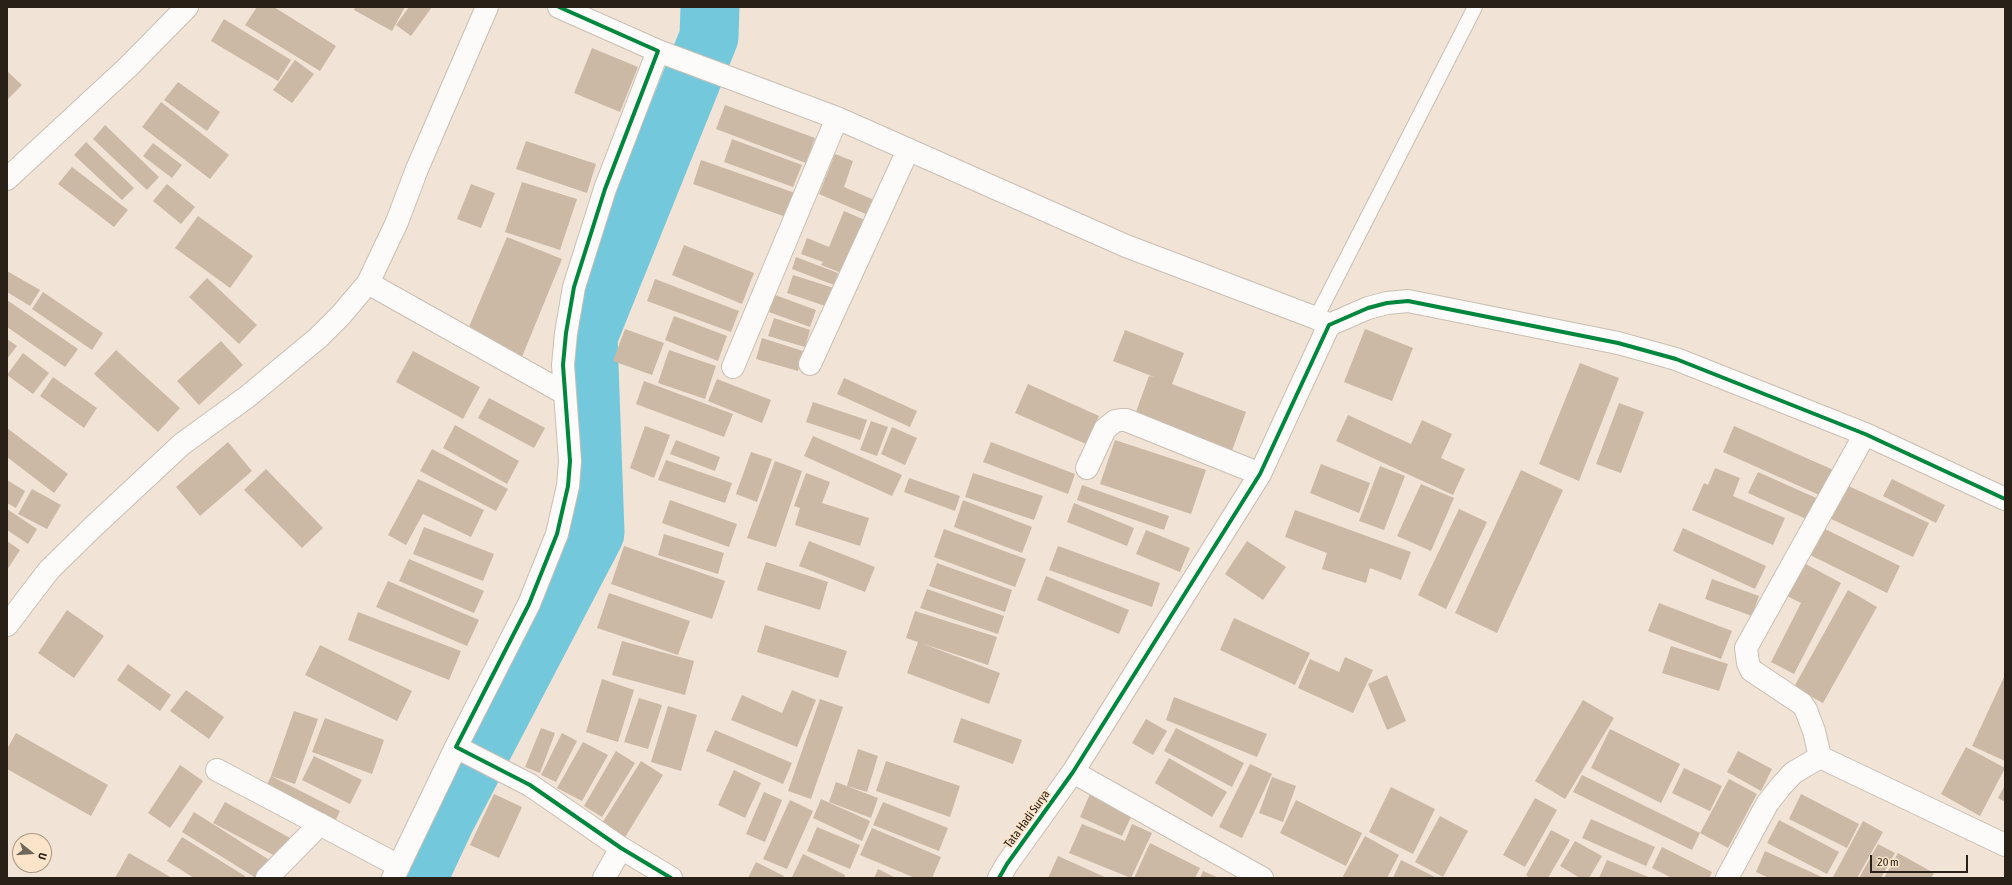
<!DOCTYPE html>
<html>
<head>
<meta charset="utf-8">
<style>
	body { margin:0 }
	#map { position:relative; width:2012px; height:885px; overflow:hidden; background:#f1e3d5; font-family:"Asap Condensed",sans-serif }
	canvas { display:block }
	.frame { position:absolute; inset:0; border:8px solid #292117; pointer-events:none }
	.north { position:absolute; left:12px; top:833px; width:40px; height:40px; box-sizing:border-box; background:#fce4ca; border:1px solid #a89682; border-radius:50%; rotate:107deg; font-size:11px; font-weight:700; line-height:16px; text-align:center; color:#292117 }
	.north::after { content:''; display:block; margin:auto; width:14px; height:18px; background:#6f655a; clip-path:polygon(50% 0,100% 100%,50% 72%,0 100%) }
	.scale { position:absolute; left:1870px; top:855px; width:98px; height:18px; box-sizing:border-box; border:2px solid #292117; border-top:0; padding-left:5px; font-size:12px; line-height:14px; white-space:nowrap; color:#292117; -webkit-text-stroke:3px #fce4ca; paint-order:stroke }
</style>
</head>
<body>
<div id="map">
<canvas width="2012" height="885"></canvas>
<div class="frame"></div>
<div class="north">U</div>
<div class="scale">20 m</div>
</div>
<script>
const ctx = document.querySelector('canvas').getContext('2d');
ctx.lineJoin = 'round';
function poly(rows) {
  const path = new Path2D();
  for (const r of rows) {
    path.moveTo(r[0], r[1]);
    for (let i = 2; i < r.length; i += 2) path.lineTo(r[i], r[i + 1]);
  }
  return path;
}
function strokePath(path, color, width, dash) {
  ctx.strokeStyle = color;
  ctx.lineWidth = width;
  ctx.lineCap = dash ? 'butt' : 'round';
  ctx.setLineDash(dash || []);
  ctx.stroke(path);
}
function fill(path, color) {
  ctx.fillStyle = color;
  ctx.fill(path, 'evenodd');
}
function drawText(font, color, halo, rows, align = 'center') {
  ctx.font = font + ' "Asap Condensed",sans-serif';
  ctx.lineWidth = 3.5;
  ctx.setLineDash([]);
  ctx.textBaseline = 'middle';
  ctx.strokeStyle = halo;
  ctx.fillStyle = color;
  for (const [text, x, y, turn = 0] of rows) {
    ctx.save();
    ctx.translate(x, y);
    ctx.rotate((+turn || 0) * Math.PI / 180);
    ctx.textAlign = isNaN(turn) ? turn : align;
    if (halo) ctx.strokeText(text, 0, 0);
    ctx.fillText(text, 0, 0);
    ctx.restore();
  }
}
strokePath(poly([
	[418,878,445,820,595,533,588,337,709,37,710,7]
]), '#74c8db', 59);
fill(poly([
	[257,7,274,7,336,46,320,71,245,25],
	[355,7,405,7,392,31,354,10],
	[409,7,432,7,411,36,396,25],
	[224,19,291,60,278,81,211,41],
	[592,48,638,67,620,112,574,93],
	[295,60,314,74,292,103,273,90],
	[7,71,22,85,7,100],
	[178,82,220,112,207,131,164,100],
	[161,102,229,155,210,179,142,127],
	[725,105,815,138,806,163,716,129],
	[105,125,159,177,147,190,93,139],
	[732,139,802,165,793,187,724,162],
	[526,141,596,164,587,193,516,169],
	[86,142,134,188,122,200,74,155],
	[153,143,182,165,172,178,143,156],
	[835,154,853,161,844,187,874,200,868,215,819,194],
	[701,160,795,193,786,217,693,184],
	[72,167,128,210,114,227,58,184],
	[522,182,577,199,560,250,505,232],
	[167,184,195,207,181,224,153,201],
	[471,184,495,193,481,228,457,219],
	[844,211,867,221,844,274,821,265,823,262,801,254,807,238,829,247],
	[198,216,253,256,230,288,175,248],
	[507,237,562,259,522,357,466,334],
	[684,245,754,273,742,304,672,275],
	[796,257,838,273,834,285,792,269],
	[7,271,40,290,30,306,7,292],
	[793,275,837,289,831,308,787,293],
	[207,278,257,325,239,344,189,297],
	[655,279,739,311,731,332,647,301],
	[43,292,103,333,92,350,32,309],
	[775,295,816,310,810,327,769,312],
	[7,300,78,349,65,367,7,327],
	[674,316,727,336,718,361,665,340],
	[774,318,810,330,805,347,768,336],
	[625,329,664,343,652,375,613,361],
	[1365,329,1413,348,1392,401,1344,382],
	[1125,330,1184,353,1172,384,1246,412,1230,456,1133,420,1149,376,1154,377,1113,361],
	[762,338,803,351,798,371,756,359],
	[7,339,17,346,7,359],
	[221,341,243,365,199,405,177,381],
	[116,350,180,408,158,432,94,374],
	[669,350,716,366,705,399,658,383],
	[413,351,480,387,463,419,396,382],
	[23,353,49,373,33,394,7,375],
	[1580,363,1619,378,1579,481,1539,464],
	[53,377,97,408,84,428,40,396],
	[844,378,917,411,910,427,837,394],
	[717,379,771,400,762,423,708,401],
	[644,381,733,414,724,437,636,404],
	[1028,384,1099,416,1086,444,1015,413],
	[489,398,545,428,534,448,478,418],
	[813,402,867,420,860,440,806,422],
	[1619,403,1644,412,1621,473,1596,464],
	[1348,415,1411,444,1422,420,1452,434,1441,458,1465,469,1453,495,1336,441],
	[871,421,888,427,877,456,860,450],
	[455,425,519,461,507,484,443,448],
	[645,426,670,435,654,478,630,468],
	[1734,426,1838,472,1826,498,1723,452],
	[892,427,917,438,905,465,881,454],
	[7,428,68,474,54,493,7,457],
	[813,436,902,475,892,496,804,456],
	[676,440,720,457,715,471,670,454],
	[1115,440,1206,470,1191,514,1100,484],
	[228,442,252,471,200,516,176,487],
	[991,442,1075,474,1068,494,983,462],
	[432,449,508,489,496,511,420,471],
	[751,452,772,459,757,502,736,494],
	[666,460,732,483,725,503,658,480],
	[775,461,802,471,776,547,747,538],
	[1321,464,1370,483,1359,513,1310,493],
	[1380,466,1405,476,1384,530,1359,521],
	[1715,468,1740,478,1733,496,1785,518,1773,545,1692,510,1704,483,1708,485],
	[266,469,323,528,302,548,244,490],
	[1521,470,1563,490,1497,633,1455,613],
	[1758,472,1823,501,1813,522,1748,493],
	[806,473,830,482,822,503,869,518,860,546,795,525,800,508,794,506],
	[973,473,1043,496,1034,520,965,497],
	[909,478,960,496,955,511,904,492],
	[418,479,484,510,471,537,423,514,406,545,388,535],
	[1892,479,1945,505,1936,523,1883,496],
	[7,480,25,491,16,508,7,503],
	[1421,484,1454,498,1431,551,1397,536],
	[1844,484,1929,523,1913,557,1829,518],
	[1082,485,1169,516,1164,530,1077,500],
	[32,489,61,505,47,529,18,514],
	[670,500,737,524,729,547,662,523],
	[963,500,1032,527,1022,553,954,527],
	[1074,503,1134,528,1127,546,1067,522],
	[7,509,37,529,28,544,7,530],
	[1459,509,1487,522,1446,609,1418,595],
	[1295,510,1411,552,1401,580,1370,568,1366,583,1322,569,1327,553,1285,537],
	[424,527,494,554,483,581,413,554],
	[1821,527,1900,566,1887,593,1808,554],
	[1683,528,1766,566,1755,589,1673,551],
	[944,529,1026,559,1015,587,934,557],
	[1146,530,1190,548,1180,572,1136,554],
	[664,534,724,553,718,574,658,555],
	[7,541,20,550,7,570],
	[809,541,875,567,865,592,799,566],
	[1247,541,1286,567,1263,600,1225,574],
	[624,546,725,581,712,619,611,584],
	[1058,546,1160,583,1152,607,1049,570],
	[409,559,484,591,474,613,399,581],
	[766,562,828,582,820,610,757,590],
	[1802,562,1841,583,1794,674,1771,662,1801,603,1787,596],
	[937,563,1012,590,1005,612,929,586],
	[1046,576,1129,610,1119,634,1037,600],
	[1712,579,1759,596,1752,616,1705,599],
	[388,581,479,620,467,646,376,607],
	[927,589,1004,616,998,634,920,608],
	[1848,590,1877,607,1823,703,1794,687],
	[609,593,690,621,678,655,597,628],
	[1659,603,1732,631,1721,659,1648,631],
	[67,610,104,636,74,678,38,653],
	[915,611,997,637,988,665,921,643,1000,673,989,704,907,673,918,642,906,638],
	[358,612,461,651,449,680,348,640],
	[1234,618,1310,653,1295,685,1220,650],
	[765,625,847,651,838,678,757,652],
	[622,641,694,661,685,695,612,675],
	[320,645,412,691,397,721,305,675],
	[1671,646,1728,664,1719,691,1662,673],
	[1345,657,1373,670,1353,713,1298,688,1310,659,1339,672],
	[128,664,171,695,160,711,117,680],
	[1387,675,1406,721,1387,730,1368,684],
	[2005,675,2005,761,1972,746],
	[602,679,634,690,618,742,586,732],
	[186,690,224,717,209,739,170,711],
	[792,690,816,700,797,747,731,720,742,695,782,713],
	[1174,697,1267,734,1257,757,1166,720],
	[639,698,662,705,648,749,624,742],
	[820,699,843,707,811,799,788,791],
	[1583,700,1614,718,1565,799,1535,781],
	[668,706,697,715,681,771,651,762],
	[294,711,318,719,295,784,271,776],
	[325,718,384,740,372,774,312,752],
	[961,718,1022,740,1013,764,953,742],
	[1146,719,1167,731,1153,755,1132,743],
	[541,728,555,733,540,773,525,767],
	[1176,728,1244,763,1232,787,1164,751],
	[1610,729,1680,764,1661,803,1591,768],
	[715,730,792,763,783,784,706,751],
	[16,733,108,785,91,816,7,769,7,749],
	[562,733,577,741,556,782,541,775],
	[583,742,608,755,582,801,557,788],
	[1966,747,2005,768,1980,816,1941,794],
	[858,749,878,756,867,792,847,786],
	[616,751,635,763,602,817,584,806],
	[1738,751,1772,769,1761,791,1727,772],
	[314,756,362,780,350,804,302,780],
	[1169,758,1227,792,1212,817,1155,783],
	[641,761,663,775,624,839,601,825],
	[886,761,960,786,950,817,876,791],
	[1250,764,1272,774,1242,838,1219,827],
	[180,765,203,781,170,828,148,813],
	[1684,768,1722,786,1710,811,1672,793],
	[734,770,761,783,745,818,718,805],
	[1582,775,1700,833,1692,850,1573,792],
	[271,776,340,811,333,826,264,791],
	[1272,777,1296,786,1283,822,1259,813],
	[1729,779,1757,794,1728,848,1700,833],
	[836,782,878,798,871,818,829,802],
	[2005,785,2005,802,1998,798],
	[1391,787,1435,809,1413,854,1369,832],
	[764,792,782,800,765,842,746,834],
	[494,794,522,807,499,858,470,845],
	[1090,794,1133,813,1122,836,1080,817],
	[1801,794,1859,824,1847,848,1789,819],
	[1535,798,1557,810,1525,867,1503,855],
	[821,799,870,821,862,841,813,818],
	[790,800,813,811,787,869,763,859],
	[1296,800,1362,833,1346,866,1280,833],
	[225,802,290,838,279,858,213,823],
	[883,802,948,828,939,851,873,825],
	[194,812,271,861,260,878,256,878,182,832],
	[1440,816,1468,831,1443,877,1415,862],
	[1591,819,1655,847,1646,866,1582,838],
	[1779,820,1839,852,1827,874,1767,843],
	[1863,821,1883,832,1857,878,1834,878,1833,877],
	[1082,824,1125,841,1132,824,1152,833,1131,878,1069,853],
	[817,827,860,845,850,869,807,851],
	[872,828,941,857,932,878,915,878,860,855],
	[1551,830,1570,840,1548,878,1530,878,1526,875],
	[1365,836,1399,855,1387,878,1342,878],
	[182,837,245,876,244,878,194,878,167,861],
	[1575,841,1602,856,1589,878,1580,878,1560,866],
	[1150,843,1200,868,1195,878,1134,878],
	[1878,844,1895,853,1881,878,1859,878],
	[1662,847,1712,872,1709,878,1672,878,1652,868],
	[1765,851,1824,878,1769,878,1756,872],
	[129,853,172,878,115,878],
	[1898,853,1934,873,1931,878,1884,878],
	[803,854,845,875,844,878,792,877],
	[1058,856,1107,878,1048,878],
	[1401,860,1437,878,1393,878],
	[1607,860,1651,878,1599,878],
	[756,862,784,876,783,878,748,878],
	[878,869,896,878,874,878],
	[1203,871,1219,878,1200,878]
]), '#cbb9a5');
const service = poly([
	[1316,318,1475,7]
]);
const minor = poly([
	[559,7,658,51,605,189,574,287,566,333,563,365,570,461,568,486,557,534,529,604,456,747,530,785,621,848,671,878],
	[658,51,837,118,1126,246,1316,318,1329,325],
	[7,179,128,67,187,7],
	[368,283,564,393],
	[810,364,908,150],
	[733,367,837,118],
	[1087,468,1105,429,1115,421,1121,420,1126,420,1260,474],
	[7,625,49,570,94,526,182,444,247,397,319,337,341,315,368,283,397,222,417,169,487,7],
	[1820,757,1814,731,1806,710,1802,704,1751,670,1748,663,1746,648,1865,434],
	[1820,757,2005,845],
	[217,770,399,866],
	[1073,772,1262,878],
	[267,878,320,824],
	[393,878,456,747],
	[604,878,621,848],
	[999,878,1007,864,1073,772,1260,474,1329,325,1368,308,1387,303,1408,301,1618,343,1676,359,1865,434,2005,499],
	[1727,878,1767,804,1781,786,1793,773,1820,757]
]);
strokePath(service, '#c9bfb3', 16);
strokePath(minor, '#c9bfb3', 24);
strokePath(service, '#fdfbf9', 14);
strokePath(minor, '#fdfbf9', 22);
strokePath(poly([
	[559,7,658,51,605,189,574,287,566,333,563,365,570,461,568,486,557,534,529,604,456,747,530,785,621,848,671,878],
	[999,878,1007,864,1073,772,1260,474,1329,325,1368,308,1387,303,1408,301,1618,343,1676,359,1865,434,2005,499]
]), '#00873e', 4);
drawText('12px', '#292117', '#fce4ca', [
	["Tata Hadi Surya",1027,819,-54]
]);
</script>
</body>
</html>
